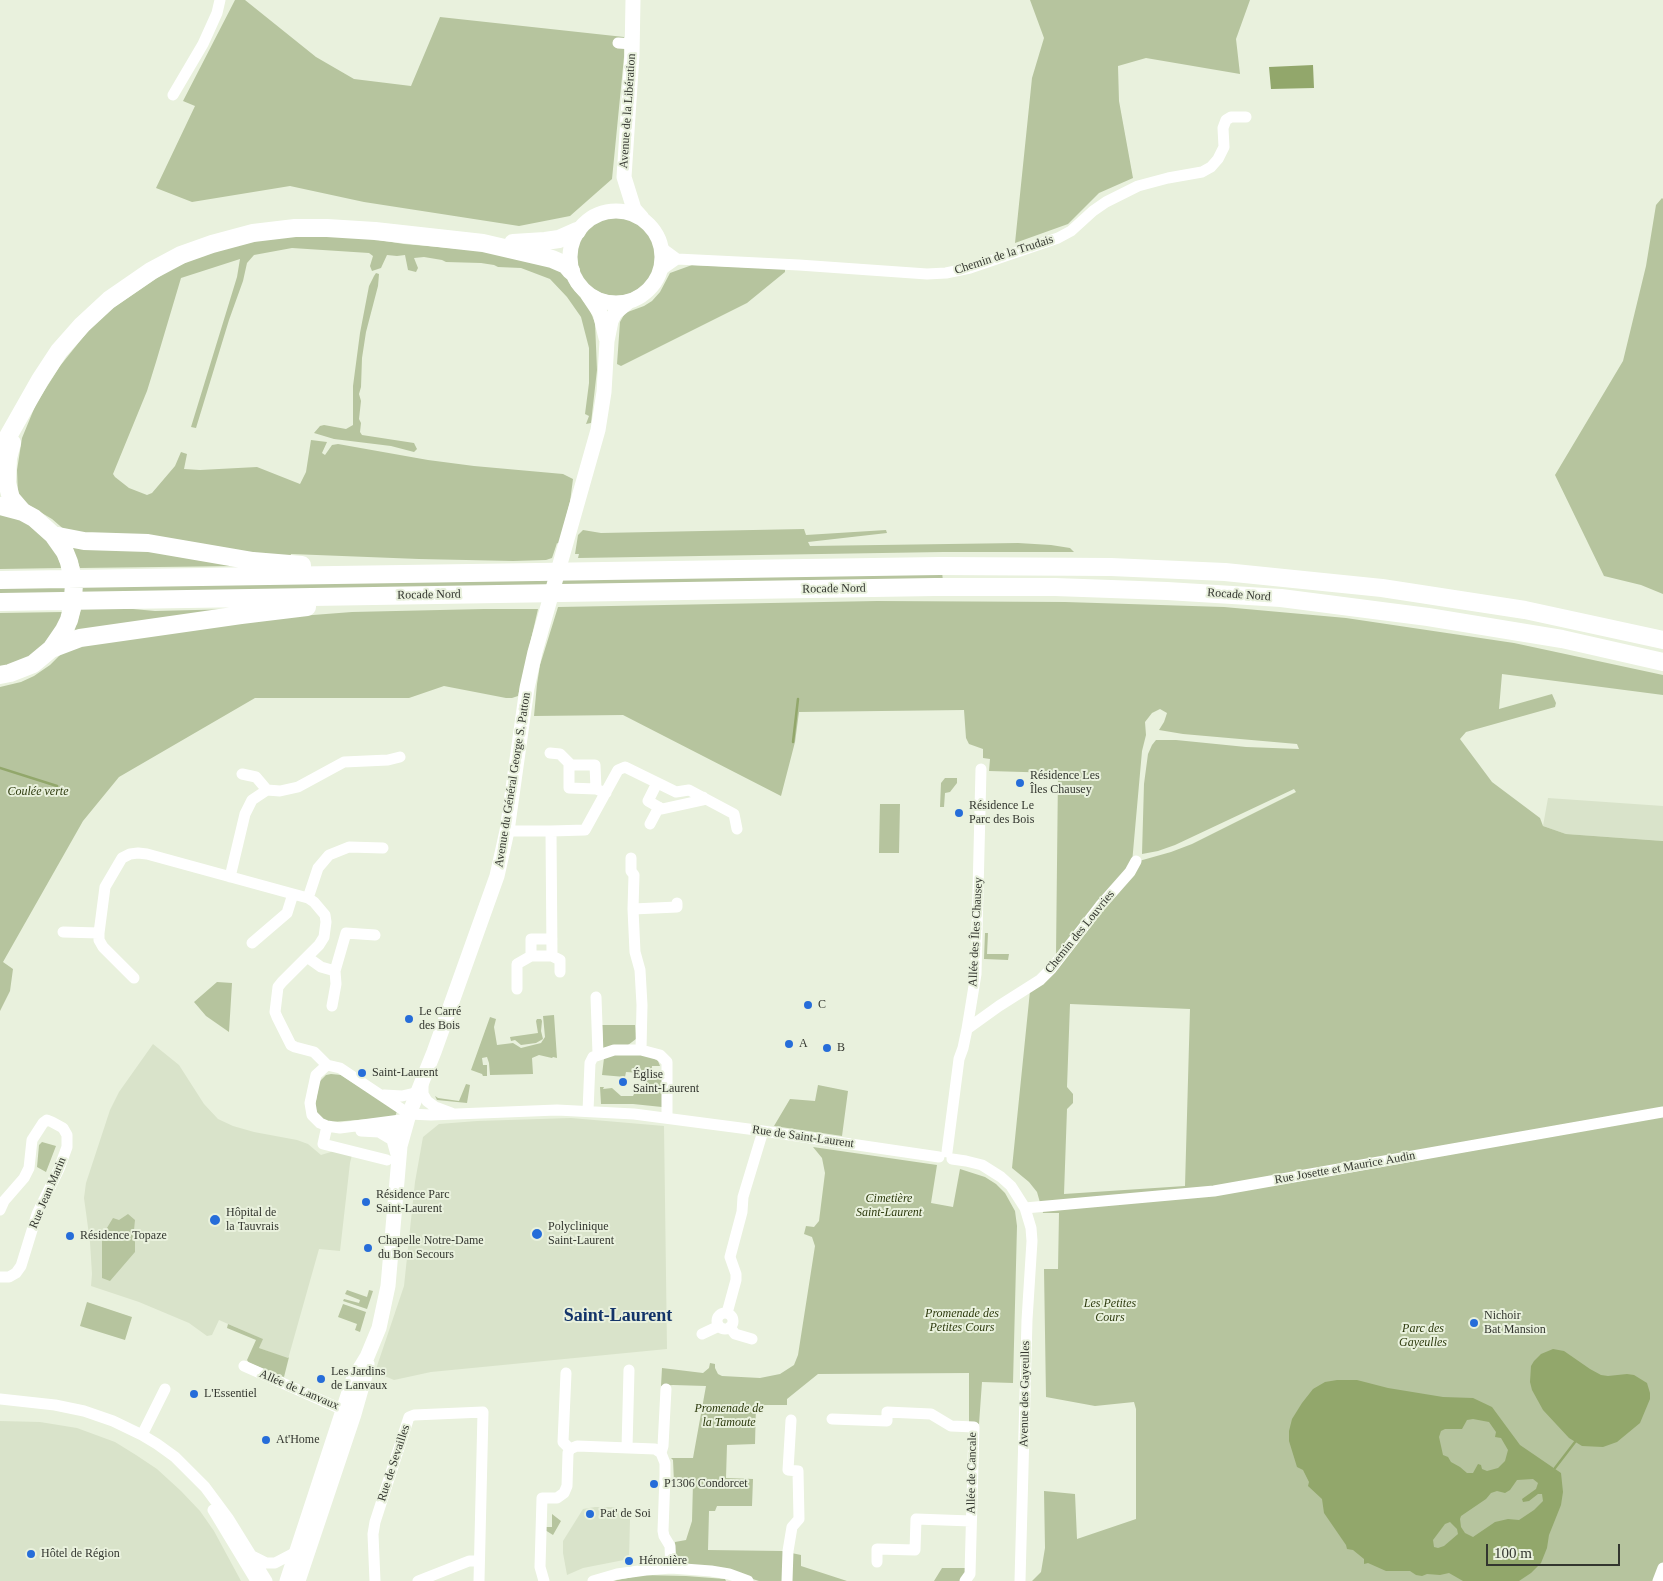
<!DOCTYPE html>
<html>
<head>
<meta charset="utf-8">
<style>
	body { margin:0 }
	#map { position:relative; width:1663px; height:1581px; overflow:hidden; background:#e9f1dd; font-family:Georgia,serif }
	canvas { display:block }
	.scale { position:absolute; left:1486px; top:1544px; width:134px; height:22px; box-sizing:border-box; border:2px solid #33362f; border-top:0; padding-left:6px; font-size:15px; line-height:18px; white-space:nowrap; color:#33362f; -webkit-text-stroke:4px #e9f1dd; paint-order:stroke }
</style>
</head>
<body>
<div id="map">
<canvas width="1663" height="1581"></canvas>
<div class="scale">100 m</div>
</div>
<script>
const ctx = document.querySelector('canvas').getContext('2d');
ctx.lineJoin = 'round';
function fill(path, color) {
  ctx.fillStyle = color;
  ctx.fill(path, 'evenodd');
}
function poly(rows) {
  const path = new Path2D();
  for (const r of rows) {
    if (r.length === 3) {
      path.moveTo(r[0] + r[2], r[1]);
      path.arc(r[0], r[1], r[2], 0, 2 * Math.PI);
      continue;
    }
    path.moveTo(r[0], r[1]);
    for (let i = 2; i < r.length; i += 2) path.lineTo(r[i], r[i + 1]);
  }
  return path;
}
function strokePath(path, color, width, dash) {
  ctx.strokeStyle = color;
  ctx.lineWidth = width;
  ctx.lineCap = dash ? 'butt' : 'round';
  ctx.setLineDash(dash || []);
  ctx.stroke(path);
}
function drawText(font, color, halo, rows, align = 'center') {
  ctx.font = font + ' Georgia,serif';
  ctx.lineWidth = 4;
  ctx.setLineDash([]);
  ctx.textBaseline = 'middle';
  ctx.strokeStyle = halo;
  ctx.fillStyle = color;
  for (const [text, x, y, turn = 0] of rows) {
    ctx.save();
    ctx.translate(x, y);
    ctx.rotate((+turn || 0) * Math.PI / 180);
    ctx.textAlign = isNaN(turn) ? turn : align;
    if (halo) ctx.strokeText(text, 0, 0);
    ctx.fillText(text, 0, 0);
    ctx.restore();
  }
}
fill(poly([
	[1548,798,1663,806,1663,841,1566,834,1543,826],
	[153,1044,179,1065,204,1104,218,1119,233,1126,254,1132,297,1140,308,1144,321,1155,334,1151,352,1155,350,1163,340,1251,319,1249,288,1359,259,1348,262,1339,219,1320,212,1335,207,1336,189,1323,139,1302,91,1286,92,1274,90,1242,84,1198,86,1183,110,1110,119,1092],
	[571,1118,664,1126,667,1349,431,1372,394,1380,375,1372,404,1286,415,1182,423,1137,439,1124,477,1121],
	[0,1421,40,1422,77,1428,115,1442,136,1455,157,1469,181,1491,200,1511,214,1531,241,1581,0,1581],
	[595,1507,614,1507,630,1519,629,1559,583,1568,567,1575,563,1553,563,1541,583,1509]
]), '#d9e3ca');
fill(poly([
	[235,0,245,0,316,57,354,79,411,86,440,17,624,37,624,57,612,179,570,216,519,226,364,202,290,186,192,202,156,188,195,106,183,101],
	[1030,0,1250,0,1236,39,1240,74,1146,58,1118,66,1119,101,1133,178,1099,193,1068,224,1015,243,1032,78,1044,38],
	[1662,198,1663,199,1663,594,1641,585,1604,576,1555,475,1623,361,1646,266,1656,205],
	[616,256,40],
	[315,235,372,239,404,244,496,252,556,265,566,275,571,286,589,308,595,323,597,370,591,423,586,424,589,416,585,414,589,383,589,348,581,317,567,297,550,279,521,268,498,267,494,265,481,263,446,262,442,260,424,257,414,258,418,268,416,272,408,270,405,255,397,256,387,255,381,268,372,271,370,266,373,256,369,253,292,248,254,255,247,263,243,281,229,320,196,428,191,427,237,277,240,259,181,278,156,362,147,391,113,474,115,477,129,488,147,495,152,493,175,466,181,452,187,454,184,469,200,470,257,467,300,484,306,472,311,440,327,442,322,453,325,455,332,445,338,444,428,460,474,466,563,474,573,479,570,502,559,544,557,543,552,558,546,560,513,561,419,559,291,554,290,558,67,532,52,519,30,506,18,496,17,470,22,438,36,404,60,366,88,331,110,310,166,272,197,257,250,242,284,237],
	[692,265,785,269,785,272,747,303,621,366,617,364,620,322,625,313,644,306,652,301,660,292,670,273],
	[376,273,379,274,378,286,366,332,362,358,361,387,359,394,361,401,359,419,361,423,360,432,362,435,414,443,417,449,414,452,391,446,334,439,314,433,320,426,324,425,346,429,353,425,353,386,360,333,369,286,374,276],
	[0,514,24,521,53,545,62,568,0,569],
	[804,529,806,535,886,530,887,533,808,542,810,546,1018,543,1051,545,1070,548,1074,552,943,552,578,558,579,554,575,554,578,535,583,530,601,533],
	[122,545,238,566,80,568,72,547],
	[942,572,943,581,0,596,0,586],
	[877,601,1065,602,1224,607,1346,618,1514,643,1663,675,1663,695,1502,674,1499,709,1552,694,1556,703,1555,707,1466,732,1460,739,1492,782,1540,818,1543,826,1566,834,1663,841,1663,1581,1032,1581,1041,1572,1045,1548,1044,1491,1075,1494,1077,1539,1136,1519,1136,1409,1134,1402,1095,1406,1046,1397,1044,1269,1058,1269,1059,1213,1043,1213,1037,1192,1029,1182,1012,1168,1030,991,1139,861,1171,852,1192,844,1296,792,1294,789,1175,845,1158,851,1142,854,1144,784,1148,754,1152,745,1156,740,1176,740,1246,747,1299,749,1297,744,1183,734,1159,730,1164,722,1167,713,1160,709,1152,713,1145,722,1146,735,1142,751,1132,863,1056,955,1058,773,989,771,990,759,983,758,983,749,969,744,966,738,964,710,799,712,795,742,781,796,623,715,534,716,537,684,540,665,558,607],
	[1070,1004,1190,1009,1185,1186,1064,1194,1067,1109,1073,1103,1073,1094,1067,1087],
	[81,609,133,609,155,611,236,609,76,632,75,629],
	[484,609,538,609,518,696,512,698,506,698,444,686,409,698,255,698,119,777,83,821,3,962,13,969,10,991,0,1011,0,687,21,682,34,676,50,665,64,651,71,648,235,621,352,612],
	[63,612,53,636,33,656,0,668,0,613],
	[945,778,957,778,957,783,950,792,945,793,944,807,940,807,941,783],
	[880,804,900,804,899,853,879,853],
	[985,933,988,933,987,954,1009,954,1008,960,984,959],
	[217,982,232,983,229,1032,206,1016,194,1002],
	[554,1015,557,1058,553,1057,552,1058,539,1055,532,1058,533,1074,490,1075,489,1063,487,1057,482,1058,483,1065,487,1065,487,1076,483,1076,482,1074,471,1070,490,1017,496,1019,494,1027,497,1045,513,1043,521,1048,541,1043,545,1037,543,1016],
	[537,1019,541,1019,542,1021,541,1031,543,1039,536,1043,521,1045,515,1040,511,1041,510,1037,538,1033,536,1021],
	[602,1025,635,1025,636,1039,628,1045,603,1048],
	[616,1054,636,1054,652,1057,658,1061,660,1066,652,1066,651,1078,663,1079,662,1107,633,1104,601,1104,600,1087,604,1087,603,1089,612,1088,621,1096,633,1096,634,1094,641,1094,641,1090,646,1091,644,1071,642,1073,626,1072,625,1077,602,1075,604,1058],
	[331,1074,341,1075,397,1111,395,1117,332,1122,328,1122,319,1117,315,1107,319,1082,326,1075],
	[466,1084,470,1085,467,1103,437,1100,435,1096,438,1098,459,1101],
	[818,1085,848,1091,842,1136,774,1126,790,1099,815,1101],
	[42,1142,56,1146,46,1172,37,1167,39,1145],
	[813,1147,937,1165,931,1203,953,1207,960,1169,985,1177,996,1184,1005,1193,1015,1211,1017,1226,1013,1383,982,1382,979,1424,969,1424,969,1373,818,1374,787,1399,787,1405,756,1405,755,1444,727,1445,726,1478,753,1479,752,1506,717,1506,715,1511,709,1511,708,1550,782,1551,801,1555,801,1566,847,1581,759,1581,728,1571,674,1565,675,1542,686,1540,692,1521,693,1483,674,1482,673,1460,671,1458,693,1458,706,1386,673,1385,661,1386,662,1368,703,1373,709,1368,710,1363,715,1364,715,1368,718,1374,722,1376,760,1378,780,1374,794,1365,798,1355,815,1246,812,1237,804,1234,806,1226,814,1227,819,1221,825,1173,822,1158],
	[128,1214,135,1220,134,1230,131,1232,135,1242,135,1252,110,1281,102,1278,102,1236,113,1218,119,1220],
	[347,1290,367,1297,369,1290,373,1291,367,1309,343,1301,344,1299,359,1303,360,1300,345,1294],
	[87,1302,132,1317,125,1340,80,1326],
	[343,1304,366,1312,360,1332,355,1330,357,1324,338,1317],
	[228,1324,263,1339,259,1348,288,1358,289,1357,284,1377,249,1363,247,1360,256,1340,227,1328],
	[552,1514,561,1521,553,1535,545,1530,545,1527,552,1527],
	[942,1568,968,1568,960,1581,934,1581],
	[642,1575,686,1576,725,1579,726,1581,613,1581]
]), '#b6c49e');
fill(poly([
	[1313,65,1314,88,1271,89,1269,67],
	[1553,1349,1564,1351,1590,1369,1601,1375,1608,1376,1627,1374,1634,1375,1647,1383,1650,1393,1650,1399,1640,1423,1617,1442,1603,1447,1582,1446,1569,1438,1543,1410,1532,1390,1530,1382,1531,1366,1534,1361,1541,1354],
	[1337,1380,1357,1380,1388,1388,1443,1397,1473,1398,1492,1407,1520,1445,1561,1473,1563,1492,1561,1505,1549,1535,1547,1548,1541,1563,1531,1573,1519,1581,1463,1581,1449,1573,1440,1575,1427,1574,1422,1576,1416,1575,1410,1571,1386,1571,1368,1563,1364,1564,1364,1559,1353,1550,1347,1549,1346,1545,1324,1513,1322,1499,1308,1486,1309,1482,1303,1470,1297,1467,1289,1441,1289,1431,1292,1419,1302,1403,1313,1389,1325,1382],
	[1473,1419,1489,1422,1496,1432,1495,1437,1501,1438,1508,1450,1505,1461,1498,1468,1487,1471,1482,1469,1481,1465,1478,1464,1473,1473,1467,1473,1460,1467,1451,1462,1448,1457,1443,1455,1439,1437,1441,1431,1445,1429,1462,1429,1467,1420],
	[1533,1479,1538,1483,1536,1489,1522,1499,1523,1502,1529,1501,1538,1494,1542,1494,1543,1501,1534,1510,1519,1520,1508,1519,1495,1522,1473,1537,1465,1533,1461,1527,1460,1519,1461,1516,1486,1499,1491,1493,1497,1491,1505,1493,1510,1490,1517,1480],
	[1450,1522,1457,1529,1458,1534,1444,1546,1438,1548,1434,1547,1433,1540,1445,1524]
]), '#92a76b');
strokePath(poly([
	[793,742,798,699],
	[0,768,57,786],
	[1555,1468,1575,1442]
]), '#92a76b', 2.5);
strokePath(poly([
	[618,43,633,44],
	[173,95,203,44,217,13,220,0],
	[662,248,677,259],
	[677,259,799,265,927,274,946,273,970,268,1058,238,1071,231,1093,211,1106,202,1138,186,1168,178,1202,172,1211,167,1218,159,1224,147,1223,128,1226,120,1231,117,1246,117],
	[660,271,677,259],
	[550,753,560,754,571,765],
	[242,774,256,777,267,790],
	[657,783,648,801,662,809,703,800,703,797],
	[596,789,595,765,569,765,569,788,596,789,606,793],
	[650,824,659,807],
	[507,831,551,831,552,956],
	[551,831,585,830,618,770,625,767,676,792,689,790,734,814,737,829],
	[631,858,631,871,634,875,633,909,635,952,640,970,642,1005,641,1050],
	[230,877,245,814,252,800,267,790,280,791,298,787,344,762,388,760,400,757],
	[308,898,318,868,329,855,349,847,383,848],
	[633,909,677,907,677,903],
	[63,932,99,933],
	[252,943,287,913,293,894],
	[531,956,531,939,552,939],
	[307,957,321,967,335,971,346,933,375,935],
	[134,978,103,947,99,940,99,933,105,887,122,858,130,854,138,853,147,854,293,894,308,898,314,902,325,915,326,922,324,937,319,945,282,982,278,987,275,1012,277,1017,291,1045,295,1047,314,1052,327,1065,340,1068,409,1114,431,1115,557,1110,634,1114,756,1130,939,1157],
	[517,989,517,964,531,956,552,956,560,960,560,972],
	[596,997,598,1054],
	[332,1006,336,984,335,971],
	[967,1029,999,1006,1040,980,1052,968,1100,906,1130,872,1136,861],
	[327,1065,316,1075,310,1103,312,1115,320,1123,327,1126,340,1128,408,1119],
	[423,1083,423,1094,427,1101,435,1107,451,1113],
	[384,1095,402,1096,419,1092],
	[588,1111,590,1063,593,1057,614,1050,641,1050,660,1055,667,1062,667,1118],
	[377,1125,394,1130,397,1133,400,1146],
	[327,1126,323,1144,387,1160],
	[361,1131,379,1132,389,1138,392,1140,397,1158],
	[947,1152,959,1059,963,1048,967,1029,976,974,981,769],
	[952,1159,966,1161,982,1165,1001,1177,1011,1186,1025,1208,1031,1228,1032,1241,1027,1320,1020,1581],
	[1025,1208,1214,1191,1663,1112],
	[0,1210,4,1201,24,1178,29,1168,32,1140,43,1123,47,1120,52,1122,63,1128,67,1135,67,1147,59,1169,37,1214,21,1266,16,1273,9,1277,0,1277],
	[727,1313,736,1280,736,1274,730,1257,742,1212,743,1197,763,1131],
	[725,1321,8],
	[730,1327,735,1334,752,1339],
	[702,1334,719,1326],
	[244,1366,350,1413],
	[566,1373,563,1442,570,1449],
	[0,1399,55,1405,84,1411,113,1421,142,1435,157,1444,175,1457,205,1487,228,1518,267,1581],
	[832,1419,887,1421,887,1412,931,1414,951,1426,974,1427,970,1574,965,1581],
	[142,1435,165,1389],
	[627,1448,629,1370],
	[661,1453,663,1446,666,1389],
	[213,1510,256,1581],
	[252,1556,266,1563,275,1563,296,1552],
	[877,1562,877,1549,915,1550,916,1519,971,1521],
	[375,1581,373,1534,375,1522,409,1417,414,1415,483,1412,479,1581],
	[418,1581,469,1561,479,1561],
	[544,1581,540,1567,542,1498,557,1498,564,1493,567,1486,568,1453,570,1449,577,1446,655,1449,661,1453,665,1463,665,1475,663,1531,664,1536,670,1546,671,1568],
	[593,1581,617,1574,646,1570,671,1568,711,1571,729,1574,748,1581],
	[787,1581,788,1551,792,1527,799,1519,798,1471,788,1470,791,1420],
	[1658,1581,1663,1568]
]), '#fff', 11);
strokePath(poly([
	[633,0,632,55,624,177,634,209,642,218],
	[616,257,46],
	[588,295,600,313,606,338],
	[287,1581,353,1380,367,1357,379,1328,388,1286,400,1146,409,1114,434,1052,497,876,507,831,527,688,535,652,598,430,604,392,607,341,611,321,615,313,628,302],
	[298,1581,354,1414,366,1372,367,1364]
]), '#fff', 15);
strokePath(poly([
	[513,243,545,241,559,239,577,231],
	[12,443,8,458,7,483,11,498,23,512],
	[0,457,6,440,40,380,59,351,82,325,109,300,151,271,181,255,212,244,253,233,295,228,327,228,375,231,483,243,552,259,566,265,571,271],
	[0,506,23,512,34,518,53,535,65,552,69,562,74,585,72,608,69,620,64,630,51,649,33,664,10,673,0,675],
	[53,535,84,541,148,543,253,561,302,565],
	[0,580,940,566,1111,567,1225,572,1382,588,1525,610,1663,640],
	[0,602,935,587,1055,587,1167,591,1281,598,1428,617,1562,639,1663,662],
	[51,649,80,638,241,615,307,607]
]), '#fff', 18);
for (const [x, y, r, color] of [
	[1020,783,5,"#266dd9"],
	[959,813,5,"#266dd9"],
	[808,1005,5,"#266dd9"],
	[409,1019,5,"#266dd9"],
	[789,1044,5,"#266dd9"],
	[827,1048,5,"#266dd9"],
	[362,1073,5,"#266dd9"],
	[623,1082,5,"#266dd9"],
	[366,1202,5,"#266dd9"],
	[215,1220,6,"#266dd9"],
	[537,1234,6,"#266dd9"],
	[70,1236,5,"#266dd9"],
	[368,1248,5,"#266dd9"],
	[1474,1323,5,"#266dd9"],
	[321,1379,5,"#266dd9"],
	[194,1394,5,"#266dd9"],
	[266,1440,5,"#266dd9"],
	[654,1484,5,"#266dd9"],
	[590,1514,5,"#266dd9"],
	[31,1554,5,"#266dd9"],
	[629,1561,5,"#266dd9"]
]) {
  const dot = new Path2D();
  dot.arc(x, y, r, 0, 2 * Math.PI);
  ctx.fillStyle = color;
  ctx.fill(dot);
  strokePath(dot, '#e9f1dd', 2);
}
drawText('12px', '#33362f', '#e9f1dd', [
	["Avenue de la Libération",628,111,-86],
	["Chemin de la Trudais",1004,255,-18],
	["Rocade Nord",834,589,-1],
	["Rocade Nord",429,595,-1],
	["Rocade Nord",1239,595,4],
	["Avenue du Général George S. Patton",513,780,-81],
	["Allée des Îles Chausey",976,932,-87],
	["Chemin des Louvries",1080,932,-51],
	["Rue de Saint-Laurent",803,1137,8],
	["Rue Josette et Maurice Audin",1345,1168,-10],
	["Rue Jean Marin",48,1193,-67],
	["Allée de Lanvaux",299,1390,23],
	["Avenue des Gayeulles",1025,1394,-89],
	["Rue de Sevailles",394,1463,-72],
	["Allée de Cancale",972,1473,-89]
]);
drawText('12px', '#33362f', '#e9f1dd', [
	["Résidence Les",1030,776],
	["Îles Chausey",1030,790],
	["Résidence Le",969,806],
	["Parc des Bois",969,820],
	["C",818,1005],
	["Le Carré",419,1012],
	["des Bois",419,1026],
	["A",799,1044],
	["B",837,1048],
	["Saint-Laurent",372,1073],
	["Église",633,1075],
	["Saint-Laurent",633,1089],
	["Résidence Parc",376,1195],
	["Saint-Laurent",376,1209],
	["Hôpital de",226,1213],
	["la Tauvrais",226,1227],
	["Polyclinique",548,1227],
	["Saint-Laurent",548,1241],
	["Résidence Topaze",80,1236],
	["Chapelle Notre-Dame",378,1241],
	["du Bon Secours",378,1255],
	["Nichoir",1484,1316],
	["Bat Mansion",1484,1330],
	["Les Jardins",331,1372],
	["de Lanvaux",331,1386],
	["L'Essentiel",204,1394],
	["At'Home",276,1440],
	["P1306 Condorcet",664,1484],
	["Pat' de Soi",600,1514],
	["Hôtel de Région",41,1554],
	["Héronière",639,1561]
], 'left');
drawText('italic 12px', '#2d3a0d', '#e9f1dd', [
	["Coulée verte",38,792],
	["Cimetière",889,1199],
	["Saint-Laurent",889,1213],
	["Les Petites",1110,1304],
	["Cours",1110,1318],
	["Promenade des",962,1314],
	["Petites Cours",962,1328],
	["Parc des",1423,1329],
	["Gayeulles",1423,1343],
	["Promenade de",729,1409],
	["la Tamoute",729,1423]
]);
drawText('bold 18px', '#133469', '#e9f1dd', [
	["Saint-Laurent",618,1316]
]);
</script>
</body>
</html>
